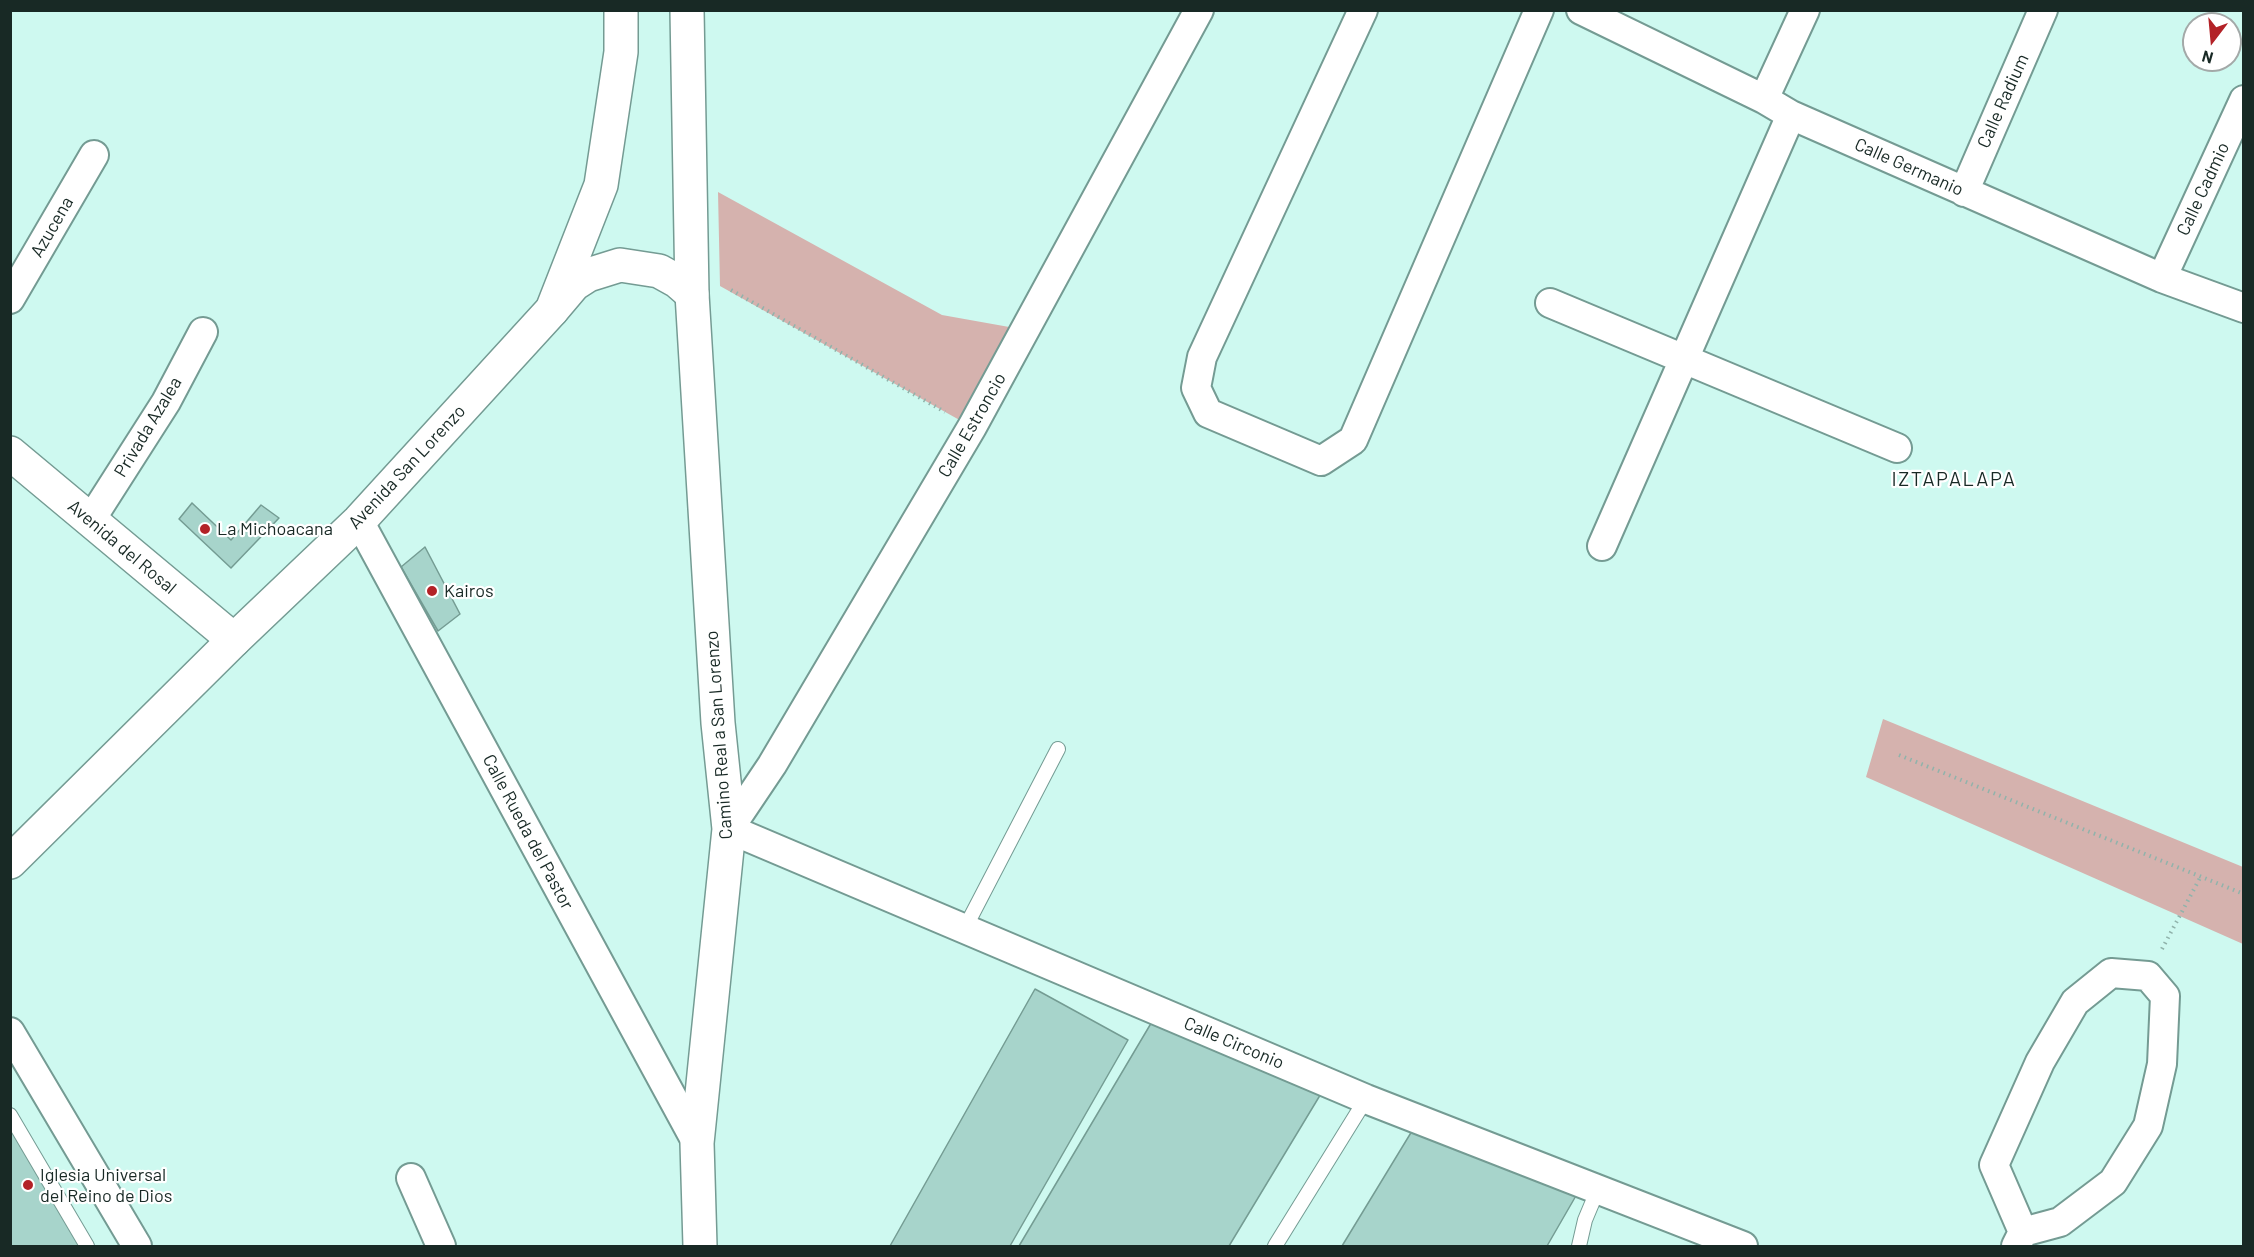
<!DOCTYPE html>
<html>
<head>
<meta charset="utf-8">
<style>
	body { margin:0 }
	#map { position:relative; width:2254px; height:1257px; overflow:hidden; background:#cef9f0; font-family:Barlow,sans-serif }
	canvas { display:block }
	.frame { position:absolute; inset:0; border:12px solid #182925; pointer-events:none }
	.north { position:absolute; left:2182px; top:12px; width:60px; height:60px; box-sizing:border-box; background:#fff; border:2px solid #a3a9a8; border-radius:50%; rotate:196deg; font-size:16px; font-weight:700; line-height:24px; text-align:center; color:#182925 }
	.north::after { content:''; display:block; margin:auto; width:21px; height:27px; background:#b32227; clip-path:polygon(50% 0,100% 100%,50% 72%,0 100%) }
</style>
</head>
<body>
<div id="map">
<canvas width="2254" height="1257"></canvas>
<div class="frame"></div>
<div class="north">N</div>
</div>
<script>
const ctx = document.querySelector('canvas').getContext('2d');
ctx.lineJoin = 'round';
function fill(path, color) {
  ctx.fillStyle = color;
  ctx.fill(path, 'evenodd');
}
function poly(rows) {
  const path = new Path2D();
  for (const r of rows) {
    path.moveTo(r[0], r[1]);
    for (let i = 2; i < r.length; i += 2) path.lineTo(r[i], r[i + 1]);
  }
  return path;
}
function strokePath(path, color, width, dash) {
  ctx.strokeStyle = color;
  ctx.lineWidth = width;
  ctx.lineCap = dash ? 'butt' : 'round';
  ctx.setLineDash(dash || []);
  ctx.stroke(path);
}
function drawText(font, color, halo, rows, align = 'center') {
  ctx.font = font + ' Barlow,sans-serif';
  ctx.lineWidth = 4.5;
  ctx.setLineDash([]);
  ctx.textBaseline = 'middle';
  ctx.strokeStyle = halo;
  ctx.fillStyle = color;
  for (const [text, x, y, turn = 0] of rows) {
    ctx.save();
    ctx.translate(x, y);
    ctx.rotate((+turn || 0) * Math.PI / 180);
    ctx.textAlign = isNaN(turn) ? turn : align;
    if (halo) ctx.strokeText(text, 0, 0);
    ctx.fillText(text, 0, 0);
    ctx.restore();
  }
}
fill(poly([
	[718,192,942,315,1026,330,972,427,720,286],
	[1883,719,2243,867,2243,944,1866,777]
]), '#d5b2ae');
const building = poly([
	[192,503,231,540,261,505,279,518,231,568,179,519,192,503],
	[425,547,460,614,438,631,401,567,425,547],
	[1035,989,1128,1040,1010,1246,890,1246,1035,989],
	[1153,1020,1322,1092,1229,1246,1019,1246,1153,1020],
	[10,1124,81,1246,10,1246,10,1124],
	[1412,1131,1577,1194,1547,1246,1342,1246,1412,1131]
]);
fill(building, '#a7d4cb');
strokePath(building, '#749c93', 1.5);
const service = poly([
	[965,928,1058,749],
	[10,1115,87,1246],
	[1275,1246,1366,1099],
	[1579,1246,1585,1220,1598,1189]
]);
const minor = poly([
	[1199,10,972,427,772,765,729,829,1366,1099,1743,1246],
	[1363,10,1202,357,1196,388,1208,413,1321,461,1353,440,1539,10],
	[1581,10,1764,99,1791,115,2162,278,2244,308],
	[1764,99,1805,10],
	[1964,192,2043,10],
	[2162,278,2244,100],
	[10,299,94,155],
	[1550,303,1897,448],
	[90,521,166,402,203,332],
	[359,521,697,1143],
	[1602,546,1791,115],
	[10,1032,137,1246],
	[411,1178,441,1246],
	[2016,1246,2023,1232,2060,1222,2113,1182,2148,1126,2162,1064,2165,996,2148,976,2111,973,2075,1002,2040,1062,1994,1165,2023,1232]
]);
const tertiary = poly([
	[552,310,574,284,588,275,620,265,659,271,677,281,692,294],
	[10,453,234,640]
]);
const secondary = poly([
	[687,10,692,294,718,723,729,829,697,1143,700,1246],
	[10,862,234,640,359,521,552,310,601,185,621,52,621,10]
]);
strokePath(service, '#749b93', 16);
strokePath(minor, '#749b93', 32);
strokePath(tertiary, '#749b93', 36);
strokePath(secondary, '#749b93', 36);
strokePath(poly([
	[731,290,945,412],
	[1899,755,2244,894],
	[2162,949,2201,876]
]), '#90b3ab', 4, [1.5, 4.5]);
strokePath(service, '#fff', 14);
strokePath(minor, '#fff', 28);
strokePath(tertiary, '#fff', 33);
strokePath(secondary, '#fff', 33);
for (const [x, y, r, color] of [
	[205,529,6,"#b32227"],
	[432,591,6,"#b32227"],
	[28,1185,6,"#b32227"]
]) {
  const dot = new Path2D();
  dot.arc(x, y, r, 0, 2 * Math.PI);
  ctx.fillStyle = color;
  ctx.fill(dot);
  strokePath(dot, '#fff', 2);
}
drawText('18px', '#182925', '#fff', [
	["Calle Radium",2003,101,-66],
	["Calle Germanio",1909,167,24],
	["Calle Cadmio",2203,189,-65],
	["Azucena",52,227,-60],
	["Calle Estroncio",972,425,-60],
	["Privada Azalea",148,427,-59],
	["Avenida San Lorenzo",407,467,-47],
	["Avenida del Rosal",122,547,40],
	["Camino Real a San Lorenzo",719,735,-94],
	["Calle Rueda del Pastor",528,832,62],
	["Calle Circonio",1234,1043,23]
]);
drawText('18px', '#182925', '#fff', [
	["La Michoacana",217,529],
	["Kairos",444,591],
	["Iglesia Universal",40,1175],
	["del Reino de Dios",40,1196]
], 'left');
ctx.letterSpacing = '1.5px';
drawText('20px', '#182925', '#fff', [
	["IZTAPALAPA",1954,479]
]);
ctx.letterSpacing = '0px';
</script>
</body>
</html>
